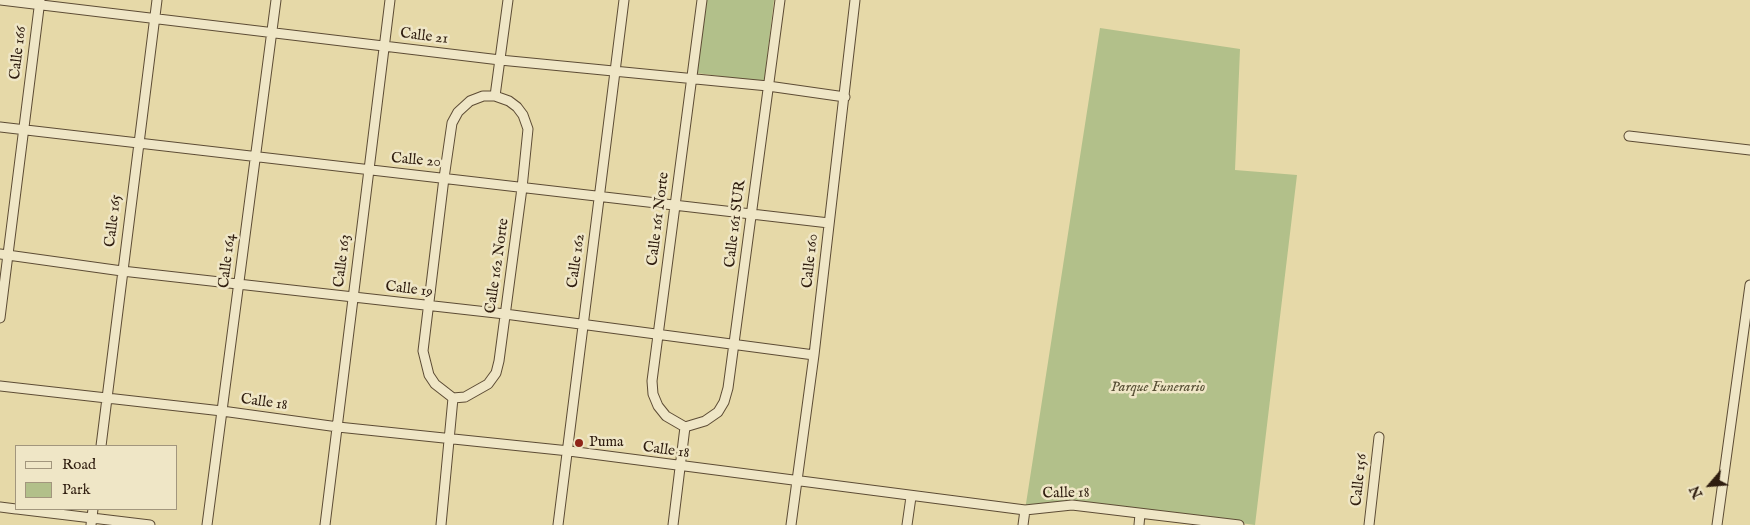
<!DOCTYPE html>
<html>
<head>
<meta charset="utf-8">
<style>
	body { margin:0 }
	#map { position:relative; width:1750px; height:525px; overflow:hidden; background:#e6d9a8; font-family:"IM FELL English",serif }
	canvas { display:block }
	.legend { position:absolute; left:15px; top:445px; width:162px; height:65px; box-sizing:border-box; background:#efe6c6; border:1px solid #a2967d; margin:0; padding:6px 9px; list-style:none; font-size:15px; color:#2f1d0f }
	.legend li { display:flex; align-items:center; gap:10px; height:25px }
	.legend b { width:25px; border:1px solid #a2967d }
	.north { position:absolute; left:1685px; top:460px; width:50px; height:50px; -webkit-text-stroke:4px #efe6c6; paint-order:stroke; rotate:243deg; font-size:14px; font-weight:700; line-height:20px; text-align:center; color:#2f1d0f }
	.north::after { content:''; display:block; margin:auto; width:18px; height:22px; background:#2f1d0f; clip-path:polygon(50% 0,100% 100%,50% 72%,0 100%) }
</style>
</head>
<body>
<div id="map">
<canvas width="1750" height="525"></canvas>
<ul class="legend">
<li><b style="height:6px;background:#efe6c6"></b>Road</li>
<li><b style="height:14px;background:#b2c08a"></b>Park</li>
</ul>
<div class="north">N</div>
</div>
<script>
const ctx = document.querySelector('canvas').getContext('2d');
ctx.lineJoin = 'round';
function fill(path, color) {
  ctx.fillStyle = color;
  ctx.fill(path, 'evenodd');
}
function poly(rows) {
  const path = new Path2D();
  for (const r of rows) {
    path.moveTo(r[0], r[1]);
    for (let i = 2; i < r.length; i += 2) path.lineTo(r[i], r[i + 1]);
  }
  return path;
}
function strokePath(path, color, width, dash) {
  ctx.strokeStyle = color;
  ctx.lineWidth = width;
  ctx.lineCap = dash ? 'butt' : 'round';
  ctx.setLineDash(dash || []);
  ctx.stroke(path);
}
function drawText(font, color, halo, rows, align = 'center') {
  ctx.font = font + ' "IM FELL English",serif';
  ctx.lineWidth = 5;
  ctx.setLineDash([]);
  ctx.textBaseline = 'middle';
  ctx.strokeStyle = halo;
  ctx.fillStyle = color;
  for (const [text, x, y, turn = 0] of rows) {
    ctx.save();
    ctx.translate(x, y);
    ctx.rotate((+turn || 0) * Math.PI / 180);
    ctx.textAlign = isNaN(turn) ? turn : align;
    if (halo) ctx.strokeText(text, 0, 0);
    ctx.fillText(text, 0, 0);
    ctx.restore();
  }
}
fill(poly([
	[707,0,774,0,764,82,697,73],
	[1100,28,1240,49,1235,170,1297,175,1255,525,1076,501,1025,510]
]), '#b2c08a');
const minor = poly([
	[0,0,500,60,768,86,845,97],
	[0,127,829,223],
	[1629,136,1750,150],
	[0,254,122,271,505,314,814,355],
	[0,318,40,0],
	[0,386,222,411,338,427,569,451,1025,510,1072,505,1239,525],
	[453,398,435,384,429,375,423,351,444,178,452,123,458,112,470,101,483,96,495,96],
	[685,427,705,421,718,412,724,402,728,388,780,0],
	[685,427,666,416,658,406,653,394,652,381,702,0],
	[101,446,157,0],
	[0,507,16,509],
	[17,509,150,525],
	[91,525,93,509],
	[207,525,276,0],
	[325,525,390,0],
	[441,525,453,398,465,397,488,384,496,373,499,361,522,188,528,129,523,115,517,107,509,101,495,96,508,0],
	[558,525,624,0],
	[673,525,685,427],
	[791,525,814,355,855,0],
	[907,525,911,497],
	[1023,525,1025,510],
	[1139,525,1140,514],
	[1369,525,1379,437],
	[1717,525,1750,285]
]);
strokePath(minor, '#5d4c35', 11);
strokePath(minor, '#efe6c6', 9);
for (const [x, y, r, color] of [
	[579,443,5,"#8f2418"]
]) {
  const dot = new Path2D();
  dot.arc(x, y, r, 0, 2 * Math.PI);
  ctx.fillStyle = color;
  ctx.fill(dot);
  strokePath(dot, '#efe6c6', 2);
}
drawText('15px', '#2f1d0f', '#efe6c6', [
	["Calle 21",424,37,7],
	["Calle 166",19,53,-83],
	["Calle 20",416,161,5],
	["Calle 161 Norte",659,219,-83],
	["Calle 165",114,221,-83],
	["Calle 161 SUR",736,224,-83],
	["Calle 164",228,261,-83],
	["Calle 163",343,261,-83],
	["Calle 162",577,261,-82],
	["Calle 160",811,261,-84],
	["Calle 162 Norte",498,266,-82],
	["Calle 19",409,290,7],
	["Calle 18",264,403,8],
	["Calle 18",666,451,8],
	["Calle 156",1360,480,-84],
	["Calle 18",1066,494,-1]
]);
drawText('italic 15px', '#564e34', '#efe6c6', [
	["Parque Funerario",1158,388]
]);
drawText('15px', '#2f1d0f', '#efe6c6', [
	["Puma",589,443]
], 'left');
</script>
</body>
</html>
